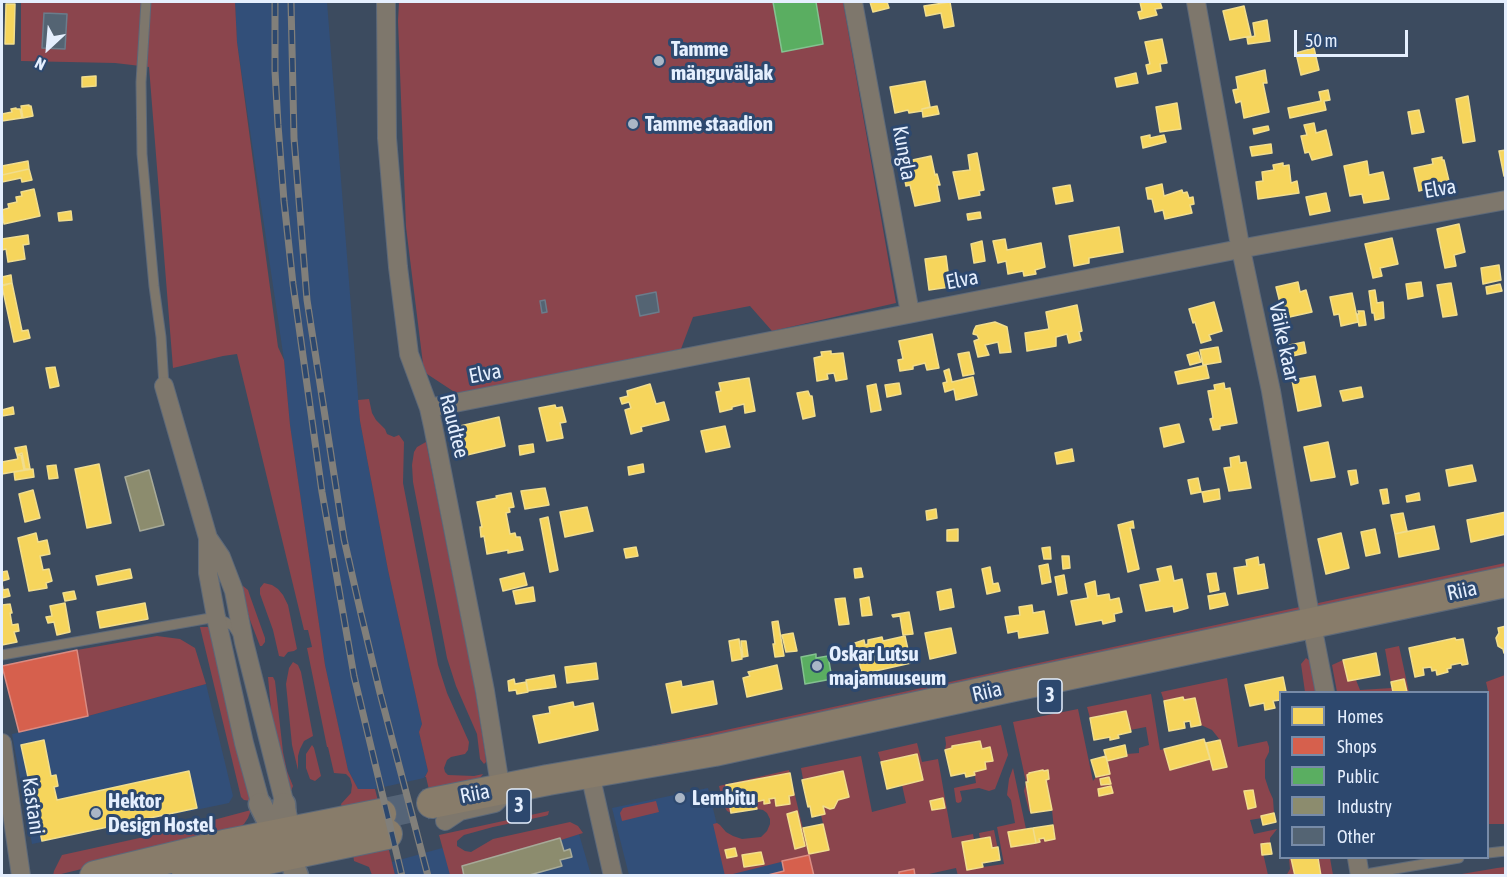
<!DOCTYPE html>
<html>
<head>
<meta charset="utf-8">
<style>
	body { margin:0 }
	#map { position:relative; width:1507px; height:877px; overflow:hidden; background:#3c4b5f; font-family:"Asap Condensed",sans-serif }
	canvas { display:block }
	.frame { position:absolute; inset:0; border:3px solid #e5effe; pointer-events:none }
	.legend { position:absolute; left:1279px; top:691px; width:210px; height:168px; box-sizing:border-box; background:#2d486e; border:2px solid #778ba8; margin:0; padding:8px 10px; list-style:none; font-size:18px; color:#e5effe }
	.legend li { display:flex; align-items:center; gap:12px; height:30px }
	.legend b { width:30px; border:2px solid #778ba8 }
	.north { position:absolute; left:18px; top:18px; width:60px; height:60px; -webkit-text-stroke:4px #2d486e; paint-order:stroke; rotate:206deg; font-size:16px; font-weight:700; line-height:24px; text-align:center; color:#e5effe }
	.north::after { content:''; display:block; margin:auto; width:21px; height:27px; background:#e5effe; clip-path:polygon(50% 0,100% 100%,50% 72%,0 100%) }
	.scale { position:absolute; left:1294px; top:30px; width:114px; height:27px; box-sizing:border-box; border:3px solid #e5effe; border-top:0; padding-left:8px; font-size:18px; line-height:21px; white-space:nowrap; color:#e5effe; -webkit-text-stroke:4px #2d486e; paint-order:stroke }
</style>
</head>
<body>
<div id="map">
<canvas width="1507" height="877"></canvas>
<div class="frame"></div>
<ul class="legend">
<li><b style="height:16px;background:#f6d55c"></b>Homes</li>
<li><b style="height:16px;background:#d6604d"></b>Shops</li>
<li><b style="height:16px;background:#5aae61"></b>Public</li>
<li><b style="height:16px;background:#8c8c6e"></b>Industry</li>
<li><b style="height:16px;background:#546473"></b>Other</li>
</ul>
<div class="north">N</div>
<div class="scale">50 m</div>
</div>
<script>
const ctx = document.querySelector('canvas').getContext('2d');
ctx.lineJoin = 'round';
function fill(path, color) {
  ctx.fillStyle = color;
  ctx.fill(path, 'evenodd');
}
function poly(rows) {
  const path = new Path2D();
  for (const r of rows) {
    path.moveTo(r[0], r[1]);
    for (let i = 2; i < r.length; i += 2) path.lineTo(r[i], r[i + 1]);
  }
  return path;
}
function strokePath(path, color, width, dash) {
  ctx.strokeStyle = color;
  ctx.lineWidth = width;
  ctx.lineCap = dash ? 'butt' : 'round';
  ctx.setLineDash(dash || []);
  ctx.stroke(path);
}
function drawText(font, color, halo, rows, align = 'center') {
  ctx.font = font + ' "Asap Condensed",sans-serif';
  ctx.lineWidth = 6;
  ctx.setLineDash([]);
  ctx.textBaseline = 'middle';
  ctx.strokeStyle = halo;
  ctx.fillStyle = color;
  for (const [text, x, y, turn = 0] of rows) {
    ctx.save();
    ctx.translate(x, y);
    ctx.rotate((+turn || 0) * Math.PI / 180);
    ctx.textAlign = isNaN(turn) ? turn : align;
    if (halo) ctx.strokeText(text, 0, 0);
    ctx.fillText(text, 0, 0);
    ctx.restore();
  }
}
fill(poly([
	[235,2,327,2,360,421,388,570,422,724,419,732,428,771,424,778,375,789,358,789,348,770,325,665,290,425,284,360,237,42],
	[206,684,233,796,229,803,32,844,12,734,88,716],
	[708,788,729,874,809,855,814,875,629,875,612,808],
	[579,834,591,875,395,875,392,862,442,848,462,866,560,838,561,840]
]), '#324f79');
fill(poly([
	[21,2,235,2,237,42,278,347,284,360,290,425,325,665,348,770,358,789,375,789,379,805,343,811,341,804,351,793,352,785,350,778,346,774,334,773,328,747,327,747,307,648,312,647,308,630,304,630,237,354,223,356,173,368,149,67,115,63,21,61],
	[399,2,843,2,896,303,772,331,750,306,693,317,681,349,459,395,424,372,406,227,398,21],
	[369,399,372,413,376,420,385,429,387,434,394,437,399,435,404,442,403,483,438,665,447,693,469,742,468,750,465,754,451,757,447,760,444,768,445,772,448,775,474,776,483,774,480,778,430,794,426,777,425,777,428,771,419,732,422,724,388,570,360,421,358,400],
	[426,442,474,683,485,753,486,762,484,764,480,759,477,734,456,686,447,658,413,482,412,465,414,452,417,447],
	[1505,563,1505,571,646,758,567,764],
	[264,583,272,585,278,589,283,595,288,605,297,649,294,651,288,652,284,657,279,656,273,630,260,594,260,588],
	[243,586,248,590,250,596,265,638,265,642,262,646,260,646,250,620,240,587],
	[200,627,208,627,210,629,251,801,244,800,241,797],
	[157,636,180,639,195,648,206,684,88,716,77,650],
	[1399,646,1409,692,1337,692,1332,665,1343,660,1348,681,1356,680,1360,690,1392,688,1385,649],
	[1306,658,1310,661,1318,692,1305,692,1301,664],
	[293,662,298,665,301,672,313,736,304,741,300,749,298,756,298,770,292,745,286,684,289,668],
	[1505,675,1505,824,1488,824,1488,830,1488,692,1482,692,1488,691,1486,682],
	[268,677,273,677,275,681,283,752,287,771,293,786,291,791,272,721],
	[1227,678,1238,747,1267,741,1269,747,1269,752,1265,760,1265,778,1269,790,1273,799,1274,813,1262,816,1262,818,1250,820,1254,834,1277,829,1270,838,1270,843,1261,844,1268,875,958,876,956,868,929,874,929,875,915,875,913,869,899,872,899,875,814,876,809,855,725,876,713,824,717,823,720,825,726,832,733,836,742,839,761,837,767,831,770,824,770,819,767,813,763,810,757,809,731,813,727,811,723,804,719,786,789,770,809,854,829,850,821,815,812,817,810,807,808,807,801,768,861,756,872,812,906,803,902,785,923,780,917,754,881,762,878,752,917,743,922,762,938,759,952,838,973,834,974,840,980,839,979,833,994,830,1000,860,983,863,983,867,1004,864,997,827,1015,823,1011,800,1007,795,1009,779,1013,768,1026,829,1009,832,1011,847,1039,843,1039,839,1044,838,1045,841,1055,839,1052,810,1031,813,1029,811,1024,791,1026,782,1013,722,1078,709,1093,781,1096,777,1110,774,1107,761,1127,757,1127,754,1139,753,1139,748,1149,745,1146,727,1130,730,1126,711,1090,718,1087,707,1151,694,1160,750,1164,749,1210,759,1213,770,1227,766,1220,740,1212,730,1201,725,1195,698,1184,700,1183,697,1164,701,1161,692],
	[1001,725,1008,755,995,789,989,791,979,788,960,791,962,799,961,802,958,803,956,802,954,788,976,783,975,776,966,777,964,773,951,776,945,750,946,744,945,737],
	[312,745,314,748,321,776,315,781,310,779,306,768,306,754],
	[656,801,659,812,622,821,620,813,623,808],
	[251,810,248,818,244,824,234,832,53,876,54,871,62,855,176,830],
	[549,811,548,815,545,816,493,827,464,835,457,841,457,846,465,851,471,852,493,839,570,822,578,826,583,833,561,840,560,838,462,866,464,876,450,875,439,835],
	[388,846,395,875,372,875,369,867,354,861,353,854],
	[1289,858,1330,858,1333,875,1286,876,1290,869],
	[1505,867,1505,875,1456,875,1497,868]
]), '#8b454d');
const homes = poly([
	[870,2,887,2,889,8,873,12,870,2],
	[950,2,954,26,944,28,941,13,926,16,924,6,950,2],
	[1140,2,1160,2,1162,8,1155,9,1157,15,1140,19,1138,12,1142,11,1140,2],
	[6,4,15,4,14,44,5,44,6,4],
	[1244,6,1251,36,1230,40,1223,11,1244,6],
	[1267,20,1270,41,1248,44,1247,38,1255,36,1253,23,1267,20],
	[1162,39,1167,63,1160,64,1161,71,1148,74,1146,65,1150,64,1145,42,1162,39],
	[1314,48,1319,70,1301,75,1296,53,1314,48],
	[1265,70,1267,83,1263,83,1269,112,1244,118,1241,101,1236,103,1233,90,1238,89,1236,77,1265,70],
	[1136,73,1138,83,1117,87,1115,78,1136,73],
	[96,76,96,86,82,87,82,77,96,76],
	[925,81,930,107,922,109,922,111,909,113,908,110,895,113,890,87,925,81],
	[1328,90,1330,100,1324,101,1326,110,1290,118,1288,108,1321,101,1319,92,1328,90],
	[1468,96,1475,141,1463,143,1456,99,1468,96],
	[1177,103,1181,129,1160,132,1156,107,1177,103],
	[29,105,29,106,31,106,33,116,23,118,21,106,29,105],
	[937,106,939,114,923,117,922,109,937,106],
	[16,108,16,109,20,109,22,118,2,121,2,114,12,112,11,109,16,108],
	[1419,110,1424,132,1412,134,1408,112,1419,110],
	[1314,123,1316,133,1326,130,1332,155,1312,160,1309,152,1305,153,1301,136,1307,135,1304,125,1314,123],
	[1268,126,1269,130,1254,134,1253,129,1268,126],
	[1150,135,1150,138,1164,135,1166,142,1143,148,1141,137,1150,135],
	[1271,144,1272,153,1252,156,1250,147,1271,144],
	[1506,150,1506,176,1504,176,1499,151,1506,150],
	[977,153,984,190,979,191,980,195,959,199,953,172,970,170,968,155,977,153],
	[931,156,935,175,937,174,940,185,937,185,940,201,915,206,910,185,906,186,905,181,908,180,903,162,931,156],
	[1442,157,1442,160,1444,160,1449,181,1433,184,1433,187,1419,191,1414,168,1433,164,1432,159,1442,157],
	[28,161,29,169,2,175,2,166,28,161],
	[1367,161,1369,175,1383,172,1389,199,1364,203,1362,194,1350,196,1344,166,1367,161],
	[1283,163,1283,166,1289,165,1291,183,1297,181,1299,193,1258,199,1256,182,1263,181,1262,172,1274,170,1273,165,1283,163],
	[29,169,32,180,22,182,21,178,2,182,2,175,29,169],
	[1162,184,1164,196,1182,190,1183,193,1187,192,1189,198,1193,197,1194,204,1190,205,1192,213,1165,219,1163,210,1155,212,1152,199,1148,199,1146,188,1162,184],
	[1070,185,1073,201,1056,204,1053,188,1070,185],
	[34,189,40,216,4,224,2,210,9,208,8,204,17,202,16,197,22,196,21,192,34,189],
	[1326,193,1330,211,1310,215,1306,197,1326,193],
	[71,211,72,220,59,221,58,213,71,211],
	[980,212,981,218,968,220,967,214,980,212],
	[1459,224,1465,252,1454,255,1456,266,1445,268,1437,229,1459,224],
	[1119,227,1123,252,1089,258,1089,263,1074,266,1069,236,1119,227],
	[28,235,29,244,23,245,25,259,8,262,6,249,2,250,2,239,28,235],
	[1392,238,1398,264,1380,268,1382,276,1373,278,1365,244,1392,238],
	[1005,239,1007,250,1041,243,1045,267,1035,270,1036,274,1024,276,1023,271,1008,274,1006,261,998,263,993,241,1005,239],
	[982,241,985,261,974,263,971,244,982,241],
	[946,256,950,287,929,290,925,259,946,256],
	[1499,265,1501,280,1483,284,1481,268,1499,265],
	[11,275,12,283,2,285,2,277,11,275],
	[1298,282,1300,292,1306,290,1312,312,1285,318,1284,314,1278,316,1275,304,1280,303,1276,287,1298,282],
	[1421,282,1423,296,1408,299,1406,284,1421,282],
	[12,283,22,331,28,330,30,338,14,342,2,286,12,283],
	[1451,283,1457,315,1443,317,1437,285,1451,283],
	[1500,284,1502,291,1487,294,1486,287,1500,284],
	[1375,290,1377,303,1383,302,1384,318,1375,320,1374,313,1372,313,1369,291,1375,290],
	[1352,293,1358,322,1341,326,1339,314,1334,315,1330,297,1352,293],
	[1214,302,1222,331,1209,335,1211,340,1201,343,1195,322,1193,323,1189,309,1214,302],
	[1077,305,1082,331,1079,332,1081,340,1069,343,1067,334,1056,337,1056,346,1027,351,1025,333,1049,329,1046,312,1077,305],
	[1358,311,1364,311,1366,325,1359,326,1357,314,1359,314,1358,311],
	[995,322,1007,327,1011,352,1000,353,998,342,985,345,989,355,978,357,974,341,979,339,977,335,973,334,974,330,976,326,995,322],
	[932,334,939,368,927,370,925,363,913,366,913,369,900,371,898,360,903,359,899,341,932,334],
	[1304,342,1306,353,1288,357,1285,346,1304,342],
	[1218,347,1221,362,1203,365,1200,350,1218,347],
	[831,351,831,354,843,353,847,379,836,381,834,373,827,374,828,379,817,381,814,358,822,356,821,352,831,351],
	[969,352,974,374,963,376,958,354,969,352],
	[1198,352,1201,362,1190,365,1187,355,1198,352],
	[1206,365,1209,378,1178,384,1175,372,1206,365],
	[55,367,59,386,50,388,46,368,55,367],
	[949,369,952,382,973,377,977,395,956,400,954,389,945,392,943,383,947,382,944,371,949,369],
	[1315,376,1321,406,1298,411,1292,380,1315,376],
	[749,378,755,411,745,413,744,404,732,407,732,409,720,412,716,392,721,391,719,383,749,378],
	[899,383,901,394,887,397,885,385,899,383],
	[1224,383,1225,389,1230,388,1237,423,1220,426,1220,429,1213,430,1210,419,1213,418,1208,391,1215,390,1214,385,1224,383],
	[650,384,656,404,664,402,669,420,641,427,642,431,631,434,625,410,631,408,629,402,622,404,620,398,628,396,627,391,650,384],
	[876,384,881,410,871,412,867,386,876,384],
	[1361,387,1363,397,1343,401,1340,391,1361,387],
	[808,391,810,396,812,396,815,416,803,419,797,393,808,391],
	[555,405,556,408,562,407,566,422,560,423,563,438,547,441,539,408,555,405],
	[13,407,14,414,2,416,2,410,13,407],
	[499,417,505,446,467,455,460,426,499,417],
	[1179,424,1184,442,1164,447,1160,428,1179,424],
	[725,426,730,447,706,452,701,431,725,426],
	[1328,442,1335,477,1311,481,1304,447,1328,442],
	[533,444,534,452,520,455,519,446,533,444],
	[26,446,30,469,25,469,22,453,17,455,15,448,26,446],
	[1072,449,1074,461,1057,464,1055,453,1072,449],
	[17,455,21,455,24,470,2,474,2,462,18,459,17,455],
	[1239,456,1240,463,1246,462,1251,488,1229,491,1224,468,1231,467,1230,458,1239,456],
	[99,464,111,523,87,528,75,469,99,464],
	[643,464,644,472,629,475,628,467,643,464],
	[56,465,58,478,49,479,47,466,56,465],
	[1472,465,1476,481,1449,486,1446,470,1472,465],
	[33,469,34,477,15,480,14,472,33,469],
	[1356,470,1358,483,1351,485,1348,471,1356,470],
	[1198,478,1201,492,1191,494,1188,480,1198,478],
	[545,488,549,505,525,509,521,491,545,488],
	[1219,489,1220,499,1204,502,1202,492,1219,489],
	[1387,489,1389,503,1383,504,1380,490,1387,489],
	[33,490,40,518,25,522,19,494,33,490],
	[511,493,514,507,509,508,510,512,506,513,510,534,515,533,516,537,520,537,523,550,508,553,508,550,487,554,484,536,481,537,480,527,482,527,477,502,497,498,496,496,511,493],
	[1419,493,1420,500,1407,502,1406,496,1419,493],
	[587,507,593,531,565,537,560,512,587,507],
	[936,509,937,518,927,520,926,511,936,509],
	[1506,512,1506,534,1471,542,1467,520,1506,512],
	[1403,513,1407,531,1395,534,1391,515,1403,513],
	[548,517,558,570,550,572,540,519,548,517],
	[1133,521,1134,528,1130,528,1139,569,1128,572,1118,525,1133,521],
	[1434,526,1439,549,1399,557,1395,534,1434,526],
	[958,529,958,541,947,541,947,530,958,529],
	[1375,529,1380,553,1366,556,1361,532,1375,529],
	[36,533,38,542,47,540,50,554,40,556,43,570,49,569,52,581,46,583,47,588,29,591,18,538,36,533],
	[1341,533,1349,568,1326,574,1318,539,1341,533],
	[636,547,638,556,626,558,624,549,636,547],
	[1050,547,1051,559,1044,559,1042,548,1050,547],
	[1062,556,1069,556,1070,568,1063,569,1062,556],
	[1258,557,1259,565,1264,564,1268,588,1238,594,1234,568,1247,566,1246,560,1258,557],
	[1048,564,1051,582,1042,584,1039,566,1048,564],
	[1171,566,1174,581,1182,579,1188,608,1174,612,1173,606,1146,611,1140,585,1160,581,1157,569,1171,566],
	[990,567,993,584,998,583,1000,591,987,594,982,569,990,567],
	[861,568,863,577,855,578,854,569,861,568],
	[130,569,132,578,98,585,96,576,130,569],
	[7,571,9,579,2,581,2,572,7,571],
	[524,573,527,585,503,591,500,579,524,573],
	[1216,573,1219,590,1210,592,1207,574,1216,573],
	[1064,575,1067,593,1058,595,1055,577,1064,575],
	[1095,581,1097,596,1109,594,1110,600,1119,598,1122,612,1114,614,1115,621,1103,624,1102,620,1076,625,1071,601,1088,598,1085,584,1095,581],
	[2,583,3,590,8,589,10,596,2,598,2,583],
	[533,587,535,601,516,604,513,591,533,587],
	[951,589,954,607,940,610,937,592,951,589],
	[74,591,76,599,65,601,63,593,74,591],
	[1225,593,1228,605,1210,609,1208,596,1225,593],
	[869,597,872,615,862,616,860,599,869,597],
	[845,598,849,624,839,625,835,599,845,598],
	[65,603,70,632,57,635,54,622,48,623,46,617,52,616,50,606,65,603],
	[145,603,148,619,100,628,97,612,145,603],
	[10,604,12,613,10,613,12,625,18,624,19,631,14,632,17,642,2,645,2,605,10,604],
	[1032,605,1033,613,1044,611,1048,633,1019,638,1018,631,1008,633,1005,617,1020,615,1019,607,1032,605],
	[909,612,913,634,903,635,900,616,893,617,892,615,909,612],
	[778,621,784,656,775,657,773,644,775,644,772,622,778,621],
	[1506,626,1506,653,1504,653,1503,649,1498,646,1496,638,1499,633,1498,628,1506,626],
	[951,628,956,653,930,659,925,633,951,628],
	[793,633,797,651,786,652,782,635,793,633],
	[905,636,911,663,862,674,855,643,864,640,865,645,868,644,868,640,882,637,883,641,905,636],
	[1455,638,1456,640,1463,639,1468,664,1462,665,1461,663,1451,665,1451,668,1447,669,1448,672,1437,675,1436,670,1432,671,1431,667,1423,668,1424,675,1415,677,1409,648,1455,638],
	[739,639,742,659,732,661,729,641,739,639],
	[741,641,746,641,748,656,743,657,741,641],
	[1376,653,1380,675,1348,681,1343,660,1376,653],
	[596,663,598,679,567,683,565,667,596,663],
	[777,665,782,689,747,697,743,678,750,676,748,672,777,665],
	[554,675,556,687,528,691,526,680,554,675],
	[1283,677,1286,692,1280,692,1280,700,1273,701,1275,708,1265,710,1264,703,1250,706,1245,685,1283,677],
	[514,679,515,684,526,682,528,692,517,694,516,690,509,691,508,681,514,679],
	[1404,679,1407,692,1393,692,1391,682,1404,679],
	[681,681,682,687,713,681,717,704,672,713,666,684,681,681],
	[1183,697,1184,700,1195,698,1201,725,1191,727,1190,721,1184,722,1185,728,1169,731,1164,701,1183,697],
	[573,702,574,707,593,703,598,730,539,743,533,716,550,713,549,707,573,702],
	[1126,711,1131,732,1118,735,1119,738,1110,740,1110,737,1094,740,1090,718,1126,711],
	[1204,739,1210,759,1170,770,1164,749,1204,739],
	[44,740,51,776,56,775,58,786,54,787,57,800,189,771,197,808,42,841,21,745,44,740],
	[1220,740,1227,767,1213,770,1206,743,1220,740],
	[980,741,982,749,990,747,993,761,985,762,986,769,974,772,975,775,966,777,965,773,951,776,945,750,952,748,952,746,980,741],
	[1125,745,1127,756,1107,761,1104,750,1125,745],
	[917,754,923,780,887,789,881,762,917,754],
	[1106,756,1110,774,1096,777,1091,760,1106,756],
	[1043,770,1044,771,1048,770,1049,779,1046,780,1052,810,1031,813,1026,782,1028,782,1027,775,1029,774,1029,773,1043,770],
	[843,771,849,797,838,800,834,808,830,809,823,806,825,814,812,817,810,806,808,807,802,780,843,771],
	[790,773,794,795,789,796,790,804,776,806,775,798,769,799,770,803,764,804,764,800,755,802,757,809,731,813,726,785,790,773],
	[1109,777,1111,784,1101,785,1100,779,1109,777],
	[1111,786,1113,793,1099,796,1098,789,1111,786],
	[1253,790,1256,807,1248,809,1244,791,1253,790],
	[943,798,945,808,932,810,930,801,943,798],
	[797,811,805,846,795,849,787,814,797,811],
	[1274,813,1276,822,1263,825,1261,816,1274,813],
	[823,824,829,850,809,854,803,828,823,824],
	[1053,825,1055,839,1045,841,1044,838,1039,839,1040,842,1036,843,1033,828,1053,825],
	[1033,828,1036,843,1011,847,1008,832,1033,828],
	[990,837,992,848,998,847,1000,860,982,863,983,867,967,870,962,842,990,837],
	[1270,843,1272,854,1262,855,1261,844,1270,843],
	[735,848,737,856,727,858,725,850,735,848],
	[761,852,764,864,744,867,742,855,761,852],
	[1291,858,1318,858,1321,876,1295,876,1291,858]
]);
fill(homes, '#f6d55c');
strokePath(homes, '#f1dd8d', 1.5);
const shops = poly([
	[77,650,88,716,19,732,2,666,77,650],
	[809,855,814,876,764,876,784,871,782,861,809,855],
	[914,869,915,876,899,876,899,872,914,869]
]);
fill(shops, '#d6604d');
strokePath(shops, '#da8b82', 1.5);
const public = poly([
	[773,2,816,2,823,44,782,52,773,2],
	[816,654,816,658,828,656,832,679,805,684,801,657,816,654]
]);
fill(public, '#5aae61');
strokePath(public, '#84c290', 1.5);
const industry = poly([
	[149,470,164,525,140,531,125,477,149,470],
	[560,838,564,851,570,849,572,857,560,860,562,866,526,876,464,876,462,866,560,838]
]);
fill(industry, '#8c8c6e');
strokePath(industry, '#a7aa99', 1.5);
const building = poly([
	[44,13,67,14,65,49,42,48,44,13],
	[656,292,659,312,640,316,636,296,656,292],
	[545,300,547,312,542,313,540,301,545,300]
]);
fill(building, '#546473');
strokePath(building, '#6b7c8b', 1.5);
strokePath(poly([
	[381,814,432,803]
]), '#556477', 30, [30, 15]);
const service = poly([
	[146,2,141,82,142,154,154,286,161,337,164,386],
	[2,655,216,617,233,626,238,634],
	[1488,853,1506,851],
	[1360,875,1459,858]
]);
const minor = poly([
	[386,2,387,138,398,267,409,354,429,408,433,426,485,691,499,779,500,794,498,800,495,803,460,811,445,821],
	[853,2,910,313],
	[1196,2,1239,240,1271,391,1307,599,1325,692],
	[164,386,208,538,208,573,216,617,244,743,264,816],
	[429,408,1250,247,1506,200],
	[208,538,221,557,234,591,244,642,288,817],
	[2,743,21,876],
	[590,774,613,876],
	[1357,858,1360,876]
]);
const tertiary = poly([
	[260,804,274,832,285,846],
	[274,845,281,833,285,820,284,804],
	[278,846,289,855,297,876]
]);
const trunk = poly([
	[432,803,548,780,714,751,1014,686,1506,582],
	[95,876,224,845,381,814],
	[187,876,387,834]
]);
strokePath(service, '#5d6979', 11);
strokePath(minor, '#5d6979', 20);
strokePath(tertiary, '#5d6979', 25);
strokePath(trunk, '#5d6979', 32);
strokePath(service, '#7e776c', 9);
strokePath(minor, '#7e776c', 18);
strokePath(tertiary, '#7e776c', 22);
strokePath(trunk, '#887c6a', 30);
const rail = poly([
	[275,2,275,71,278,125,284,201,293,284,322,492,354,676,402,876],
	[291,2,294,138,307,300,344,539,361,614,380,693,428,876]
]);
strokePath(rail, '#817f7a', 7);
strokePath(rail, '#2d486e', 4.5, [14]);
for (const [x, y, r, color] of [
	[659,61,6,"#aab6c6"],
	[633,124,6,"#aab6c6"],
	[817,666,6,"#aab6c6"],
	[680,798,6,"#aab6c6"],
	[96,813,6,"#aab6c6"]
]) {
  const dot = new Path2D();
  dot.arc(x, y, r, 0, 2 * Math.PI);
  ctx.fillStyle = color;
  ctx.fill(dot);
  strokePath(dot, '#2d486e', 2);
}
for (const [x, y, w] of [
	[1050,696,24],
	[519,806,24]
]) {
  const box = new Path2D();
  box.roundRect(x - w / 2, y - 17, w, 34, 4.5);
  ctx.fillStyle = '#2d486e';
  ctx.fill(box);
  strokePath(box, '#e5effe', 1.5);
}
drawText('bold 20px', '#e5effe', null, [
	["3",1050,696],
	["3",519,806]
]);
drawText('bold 21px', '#e5effe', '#2d486e', [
	["Tamme",671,49],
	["mänguväljak",671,73],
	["Tamme staadion",645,124],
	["Oskar Lutsu",829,654],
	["majamuuseum",829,678],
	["Lembitu",692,798],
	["Hektor",108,801],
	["Design Hostel",108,825]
], 'left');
drawText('21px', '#e5effe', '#2d486e', [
	["Kungla",904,153,80],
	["Elva",1440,189,-10],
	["Elva",962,280,-11],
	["Väike kaar",1284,342,78],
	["Elva",485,374,-11],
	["Raudtee",454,426,76],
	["Riia",1462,591,-12],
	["Riia",987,692,-13],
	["Riia",475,794,-11],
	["Kastani",33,806,82]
]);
</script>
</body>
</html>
